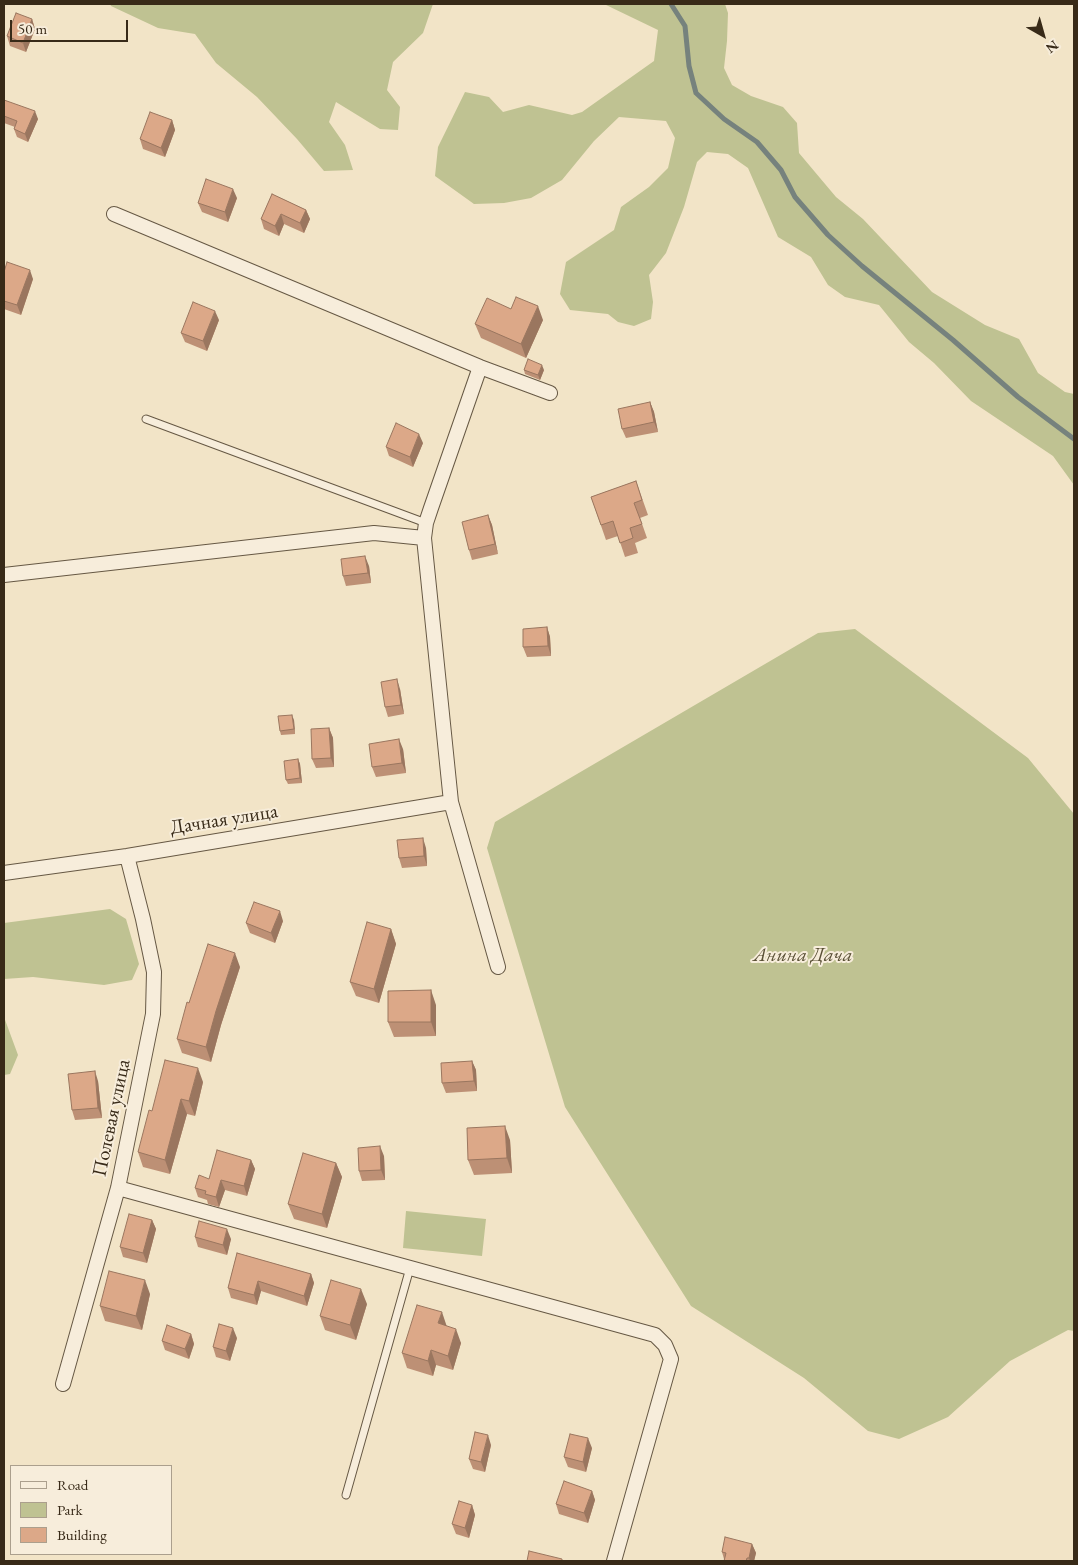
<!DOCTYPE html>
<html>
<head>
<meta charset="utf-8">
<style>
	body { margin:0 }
	#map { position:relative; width:1078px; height:1565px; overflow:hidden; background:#f2e4c7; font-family:"EB Garamond",serif }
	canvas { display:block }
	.frame { position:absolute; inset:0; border:5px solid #382a18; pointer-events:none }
	.legend { position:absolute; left:10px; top:1465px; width:162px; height:90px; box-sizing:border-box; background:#f7eddb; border:1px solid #ab9f8d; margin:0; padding:6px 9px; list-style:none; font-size:15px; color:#382a18 }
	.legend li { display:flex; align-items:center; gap:10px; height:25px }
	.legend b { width:25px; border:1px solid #ab9f8d }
	.north { position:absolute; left:1018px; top:10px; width:50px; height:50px; -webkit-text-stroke:4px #f7eddb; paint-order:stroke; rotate:142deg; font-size:14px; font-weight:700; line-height:20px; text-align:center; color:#382a18 }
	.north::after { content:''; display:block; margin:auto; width:18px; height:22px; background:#382a18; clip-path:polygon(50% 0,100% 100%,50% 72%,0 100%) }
	.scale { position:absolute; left:10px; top:20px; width:118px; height:22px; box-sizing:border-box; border:2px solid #382a18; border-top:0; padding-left:6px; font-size:15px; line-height:18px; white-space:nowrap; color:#382a18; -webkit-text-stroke:4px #f7eddb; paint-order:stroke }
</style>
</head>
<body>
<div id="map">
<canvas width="1078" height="1565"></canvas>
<div class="frame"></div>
<ul class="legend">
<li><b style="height:6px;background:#f7eddb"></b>Road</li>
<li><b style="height:14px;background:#bfc292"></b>Park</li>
<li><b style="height:14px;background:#dca888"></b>Building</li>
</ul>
<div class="north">N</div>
<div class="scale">50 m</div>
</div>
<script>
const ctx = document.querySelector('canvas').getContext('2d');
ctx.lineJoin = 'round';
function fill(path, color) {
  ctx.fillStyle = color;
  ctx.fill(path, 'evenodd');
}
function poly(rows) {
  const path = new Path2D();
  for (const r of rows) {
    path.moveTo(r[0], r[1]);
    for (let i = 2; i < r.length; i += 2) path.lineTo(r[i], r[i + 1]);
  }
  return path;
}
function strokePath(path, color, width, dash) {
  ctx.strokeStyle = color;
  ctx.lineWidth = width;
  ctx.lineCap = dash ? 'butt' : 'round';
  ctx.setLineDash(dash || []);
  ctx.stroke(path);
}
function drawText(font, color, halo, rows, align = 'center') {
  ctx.font = font + ' "EB Garamond",serif';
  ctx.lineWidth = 4;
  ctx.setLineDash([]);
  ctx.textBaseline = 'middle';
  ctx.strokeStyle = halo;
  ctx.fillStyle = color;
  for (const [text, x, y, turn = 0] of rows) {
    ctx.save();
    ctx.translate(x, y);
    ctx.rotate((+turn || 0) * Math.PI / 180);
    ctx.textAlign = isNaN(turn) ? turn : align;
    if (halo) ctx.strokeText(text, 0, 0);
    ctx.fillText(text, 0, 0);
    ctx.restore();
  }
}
fill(poly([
	[110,4,433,4,423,33,393,62,387,90,400,107,398,130,380,129,336,102,329,122,345,145,353,170,324,171,297,139,257,97,216,63,195,34,158,28,111,6],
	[604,4,725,4,728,13,727,41,724,68,732,85,751,96,783,107,797,123,799,153,820,178,836,197,863,219,932,292,985,325,1019,339,1038,373,1065,392,1074,394,1074,485,1053,456,971,401,934,363,909,342,879,305,845,297,828,285,811,257,778,237,748,168,728,154,707,152,697,162,684,207,666,253,649,275,653,302,651,319,634,326,618,322,608,314,570,310,560,294,566,262,614,230,621,207,649,187,668,168,675,138,666,121,619,117,594,141,562,180,531,198,504,203,474,204,435,176,438,147,465,92,489,97,503,112,529,105,572,115,582,112,654,61,658,30],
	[855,629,1028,758,1074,814,1074,1331,1068,1330,1010,1361,948,1417,899,1439,868,1431,804,1378,691,1306,565,1107,487,848,495,822,818,633],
	[110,909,126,919,139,964,132,980,104,985,33,977,4,979,4,923],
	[4,1017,18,1055,10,1074,4,1075],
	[406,1211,486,1219,482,1256,403,1248]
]), '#bfc292');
strokePath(poly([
	[671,4,685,26,689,66,696,93,724,119,757,142,781,170,795,197,828,235,862,266,953,340,1018,397,1074,439]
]), '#76827d', 5);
const service = poly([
	[146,419,426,523],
	[346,1495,410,1268]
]);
const minor = poly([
	[114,214,480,367,550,393],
	[480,367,431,508,426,523,424,538,451,802,498,967],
	[4,575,374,533,424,538],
	[4,873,127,856,451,802],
	[118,1188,655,1335,665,1345,671,1359,614,1561],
	[63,1384,118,1188,153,1014,154,972,143,919,127,856]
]);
strokePath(service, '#665844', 9);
strokePath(minor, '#665844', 16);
strokePath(service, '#f7eddb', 7);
strokePath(minor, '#f7eddb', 14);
fill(poly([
	[32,19,35,29,26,52,10,46,7,36],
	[4,100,38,119,28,142,17,137,14,129,15,127,4,123],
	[172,120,175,130,165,157,143,149,140,139],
	[272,194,306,210,310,219,304,233,284,224,279,236,264,229,261,219],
	[237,198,228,222,202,212,198,203],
	[4,272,33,279,21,315,4,309],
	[511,309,543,320,526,358,481,338,475,324],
	[219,320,207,351,185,342,181,333],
	[524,370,544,370,540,380,525,374],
	[650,402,654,412,658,432,626,438,622,429],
	[423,443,413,467,389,456,386,447],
	[636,481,648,515,640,518,647,538,635,543,638,553,625,557,618,536,606,540,591,497],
	[488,515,492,525,498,554,472,560,469,550],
	[369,566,371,583,346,586,343,576],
	[547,627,550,637,551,656,527,657,523,647],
	[400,689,404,714,388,717,385,707],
	[294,720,295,734,281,735,280,731],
	[329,728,333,738,334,767,316,768,312,759],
	[403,749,406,773,376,777,372,767],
	[298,759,300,764,302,783,288,784,286,780],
	[426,848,427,866,402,868,399,858],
	[283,921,275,943,250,933,246,923],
	[391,929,396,944,379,1003,356,996,350,982],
	[240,967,221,1025,211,1062,182,1053,177,1039,189,1003],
	[436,1005,436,1036,394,1037,388,1022],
	[472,1061,476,1070,477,1091,446,1093,442,1083],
	[98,1081,102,1118,75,1120,72,1110],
	[203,1082,195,1116,187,1114,170,1174,143,1167,138,1152,152,1111],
	[510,1140,512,1173,474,1175,468,1160],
	[384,1156,385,1180,362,1181,359,1171],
	[251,1160,255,1169,247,1196,225,1190,219,1207,208,1204,207,1200,198,1197,195,1188,209,1179],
	[336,1163,342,1177,327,1228,294,1219,288,1204],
	[152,1220,156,1229,147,1263,123,1257,120,1247],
	[195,1237,231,1239,227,1255,198,1247],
	[237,1253,311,1274,314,1283,307,1306,261,1291,257,1305,231,1298,228,1288],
	[150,1294,142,1330,105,1321,100,1306],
	[367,1304,356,1340,325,1330,320,1316],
	[447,1326,461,1343,453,1370,436,1365,433,1376,407,1368,402,1353],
	[191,1334,194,1344,189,1359,165,1350,162,1341],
	[237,1338,230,1361,216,1357,213,1347],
	[491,1445,485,1472,473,1469,469,1459],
	[592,1448,586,1472,568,1467,564,1457],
	[592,1491,595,1500,588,1523,559,1514,556,1504],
	[472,1505,475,1515,469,1538,456,1534,452,1524],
	[752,1544,756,1553,754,1561,724,1561,724,1559,722,1552]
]), '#bd9075');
fill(poly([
	[32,19,35,29,26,52,23,43],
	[35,111,38,119,28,142,25,134],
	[172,120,175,130,165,157,161,148],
	[233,189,237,198,228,222,225,212],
	[306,210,310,219,304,233,300,223],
	[281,214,284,224,279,236,275,226],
	[30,270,33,279,21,315,17,305],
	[538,306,543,320,526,358,521,344],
	[215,311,219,320,207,351,203,341],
	[542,365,544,370,540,380,538,375],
	[650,402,654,412,658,432,654,422],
	[419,434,423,443,413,467,410,457],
	[488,515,492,525,498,554,495,544],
	[365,556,369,566,371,583,368,573],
	[547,627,550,637,551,656,548,646],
	[397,679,400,689,404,714,401,705],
	[292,715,294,720,295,734,294,729],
	[329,728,333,738,334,767,331,758],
	[399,739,403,749,406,773,402,763],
	[298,759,300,764,302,783,300,778],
	[423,838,426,848,427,866,424,856],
	[280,911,283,921,275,943,271,933],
	[391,929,396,944,379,1003,374,989],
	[235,953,240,967,221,1025,211,1062,206,1047,216,1011],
	[431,990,436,1005,436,1036,431,1022],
	[472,1061,476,1070,477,1091,474,1081],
	[198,1068,203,1082,195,1116,189,1101],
	[95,1071,98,1081,102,1118,98,1108],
	[181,1099,187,1114,170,1174,165,1160],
	[505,1126,510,1140,512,1173,507,1158],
	[380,1146,384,1156,385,1180,381,1170],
	[251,1160,255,1169,247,1196,244,1186],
	[336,1163,342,1177,327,1228,322,1214],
	[221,1180,225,1190,219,1207,216,1197],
	[152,1220,156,1229,147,1263,143,1253],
	[227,1229,231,1239,227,1255,223,1245],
	[311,1274,314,1283,307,1306,304,1296],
	[145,1280,150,1294,142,1330,136,1316],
	[258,1281,261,1291,257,1305,254,1295],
	[361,1289,367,1304,356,1340,350,1325],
	[442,1312,447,1327,438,1323],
	[233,1328,237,1338,230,1361,226,1351],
	[456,1329,461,1343,453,1370,448,1356],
	[191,1334,194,1344,189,1359,185,1349],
	[431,1350,436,1365,433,1376,428,1361],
	[488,1435,491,1445,485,1472,481,1462],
	[588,1438,592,1448,586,1472,583,1462],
	[592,1491,595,1500,588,1523,584,1513],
	[472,1505,475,1515,469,1538,465,1528],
	[752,1544,756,1553,754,1561,750,1561,749,1558]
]), '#9a765f');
const building = poly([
	[16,13,32,19,23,43,7,36,16,13],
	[4,100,35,111,25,134,14,129,17,121,4,116,4,100],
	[150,112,172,120,161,148,140,139,150,112],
	[206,179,233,189,225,212,198,203,206,179],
	[272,194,306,210,300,223,281,214,275,226,261,219,272,194],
	[7,262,30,270,17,305,4,301,4,272,7,262],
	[516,297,538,306,521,344,475,324,487,298,511,309,516,297],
	[193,302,215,311,203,341,181,333,193,302],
	[528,359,542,365,538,375,524,370,528,359],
	[650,402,654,422,622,429,618,409,650,402],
	[396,423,419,434,410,457,386,447,396,423],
	[636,481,642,500,634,503,642,524,630,528,633,538,620,543,613,521,601,525,591,497,636,481],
	[488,515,495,544,469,550,462,522,488,515],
	[365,556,368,573,343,576,341,559,365,556],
	[547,627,548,646,523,647,523,629,547,627],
	[397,679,401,705,385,707,381,682,397,679],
	[292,715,294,729,280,731,278,716,292,715],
	[329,728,331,758,312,759,311,729,329,728],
	[399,739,402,763,372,767,369,744,399,739],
	[298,759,300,778,286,780,284,761,298,759],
	[423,838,424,856,399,858,397,840,423,838],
	[254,902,280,911,271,933,246,923,254,902],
	[367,922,391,929,374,989,350,982,367,922],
	[208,944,235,953,216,1011,206,1047,177,1039,187,1002,189,1003,208,944],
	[431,990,431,1022,388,1022,388,991,431,990],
	[165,1060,198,1068,189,1101,181,1099,165,1160,138,1152,149,1110,152,1111,165,1060],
	[472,1061,474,1081,442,1083,441,1063,472,1061],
	[95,1071,98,1108,72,1110,68,1074,95,1071],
	[505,1126,507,1158,468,1160,467,1128,505,1126],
	[380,1146,381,1170,359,1171,358,1148,380,1146],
	[217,1150,251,1160,244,1186,221,1180,216,1197,205,1194,206,1191,195,1188,199,1175,209,1179,217,1150],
	[303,1153,336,1163,322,1214,288,1204,303,1153],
	[129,1214,152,1220,143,1253,120,1247,129,1214],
	[199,1221,227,1229,223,1245,195,1237,199,1221],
	[237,1253,311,1274,304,1296,258,1281,254,1295,228,1288,237,1253],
	[109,1271,145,1280,136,1316,100,1306,109,1271],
	[331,1280,361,1289,350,1325,320,1316,331,1280],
	[417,1305,442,1312,438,1323,456,1329,448,1356,431,1350,428,1361,402,1353,417,1305],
	[219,1324,233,1328,226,1351,213,1347,219,1324],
	[167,1325,191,1334,185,1349,162,1341,167,1325],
	[475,1432,488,1435,481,1462,469,1459,475,1432],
	[570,1434,588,1438,583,1462,564,1457,570,1434],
	[564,1481,592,1491,584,1513,556,1504,564,1481],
	[459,1501,472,1505,465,1528,452,1524,459,1501],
	[725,1537,752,1544,749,1558,747,1558,746,1561,724,1561,726,1553,722,1552,725,1537],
	[529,1551,562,1559,562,1561,527,1561,529,1551]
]);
fill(building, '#dca888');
strokePath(building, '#9a765f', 1);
drawText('20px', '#382a18', '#f7eddb', [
	["Дачная улица",224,820,-9],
	["Полевая улица",112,1118,-78]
]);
drawText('italic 20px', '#5a5036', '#f7eddb', [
	["Анина Дача",803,956]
]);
</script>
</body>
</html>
